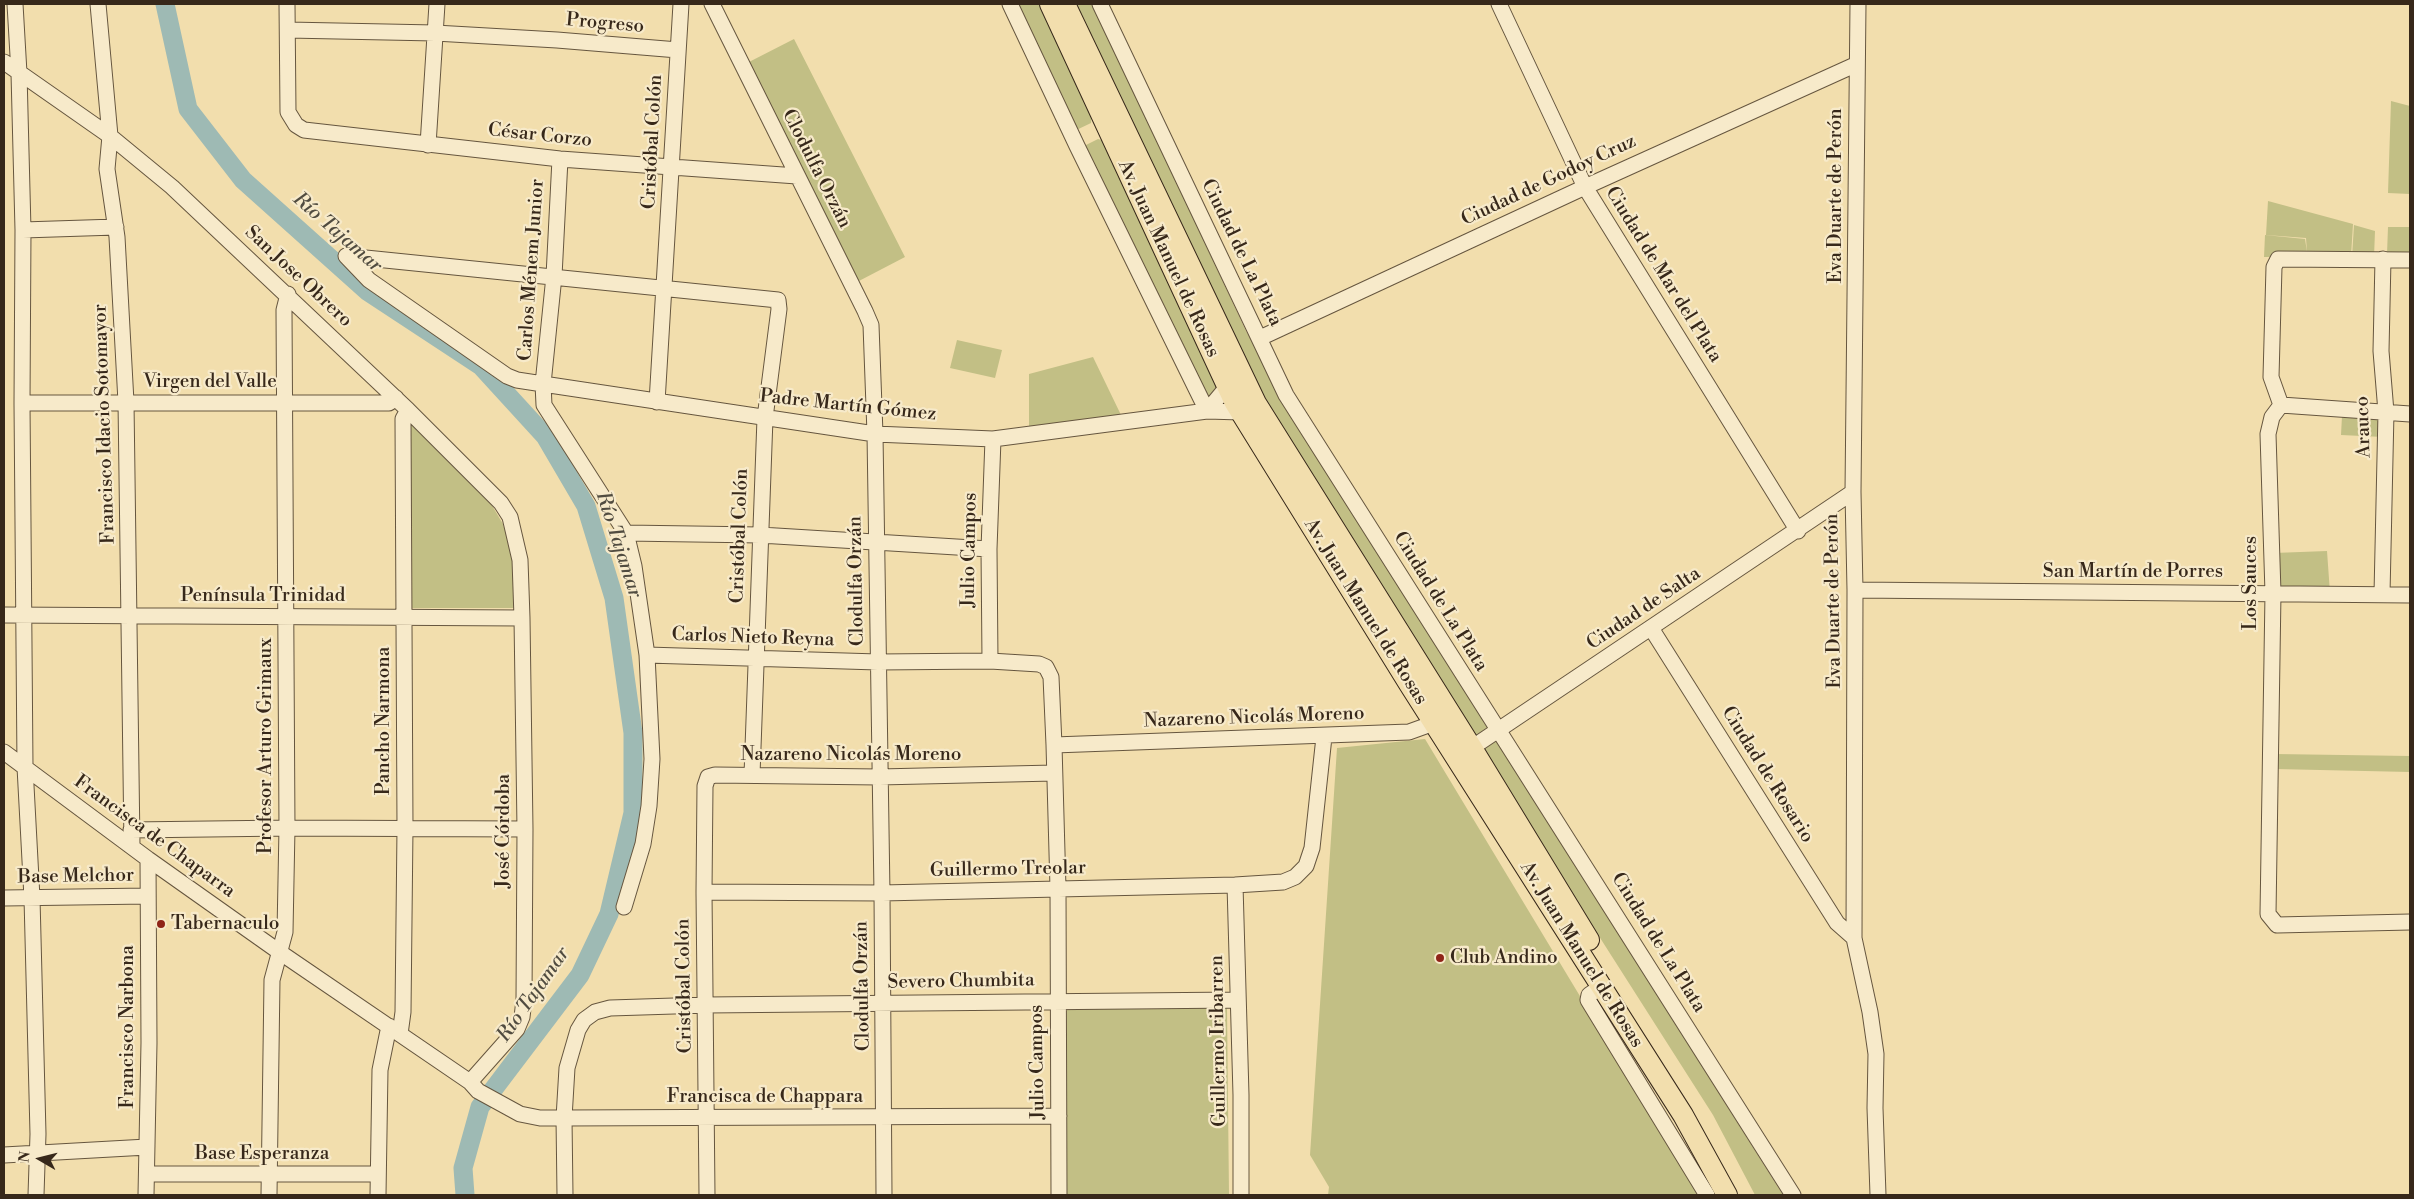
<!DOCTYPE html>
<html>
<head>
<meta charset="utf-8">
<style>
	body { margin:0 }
	#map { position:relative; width:2414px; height:1199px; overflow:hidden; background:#f2dead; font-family:"Libre Bodoni",serif }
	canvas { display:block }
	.frame { position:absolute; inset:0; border:5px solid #37281a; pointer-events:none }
	.north { position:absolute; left:15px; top:1134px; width:50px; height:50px; -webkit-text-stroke:4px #f7eaca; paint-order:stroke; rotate:278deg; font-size:14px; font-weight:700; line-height:20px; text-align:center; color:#37281a }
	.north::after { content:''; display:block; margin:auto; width:18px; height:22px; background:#37281a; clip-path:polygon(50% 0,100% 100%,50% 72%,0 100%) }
</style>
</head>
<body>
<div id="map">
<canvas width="2414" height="1199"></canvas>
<div class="frame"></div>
<div class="north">N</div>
</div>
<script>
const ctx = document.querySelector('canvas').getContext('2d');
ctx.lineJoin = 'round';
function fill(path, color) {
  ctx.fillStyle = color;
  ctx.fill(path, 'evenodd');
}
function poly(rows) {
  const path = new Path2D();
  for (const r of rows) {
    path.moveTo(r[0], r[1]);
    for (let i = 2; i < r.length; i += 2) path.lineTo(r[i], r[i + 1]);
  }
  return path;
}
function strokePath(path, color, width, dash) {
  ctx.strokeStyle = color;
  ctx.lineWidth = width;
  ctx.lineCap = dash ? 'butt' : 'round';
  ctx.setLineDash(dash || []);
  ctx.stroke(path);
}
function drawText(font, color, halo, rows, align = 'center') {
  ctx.font = font + ' "Libre Bodoni",serif';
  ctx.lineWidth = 4.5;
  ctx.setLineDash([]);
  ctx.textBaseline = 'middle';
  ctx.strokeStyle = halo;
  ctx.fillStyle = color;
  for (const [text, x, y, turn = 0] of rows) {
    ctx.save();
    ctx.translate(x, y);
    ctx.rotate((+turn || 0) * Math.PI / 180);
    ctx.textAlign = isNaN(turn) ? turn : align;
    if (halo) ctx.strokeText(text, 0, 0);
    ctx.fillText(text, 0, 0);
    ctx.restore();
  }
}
fill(poly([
	[1003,4,1042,4,1092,109,1091,123,1068,134],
	[1072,4,1093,4,1246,331,1282,398,1490,727,1472,740,1255,386],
	[794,39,905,257,857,282,749,62],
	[2391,101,2410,106,2410,194,2388,193],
	[1098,139,1105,141,1222,387,1216,396,1202,400,1076,150],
	[2268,201,2353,224,2351,256,2264,257,2265,235,2305,239,2307,252,2306,238,2266,235],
	[2354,225,2375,231,2374,257,2352,257],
	[2388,227,2410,227,2410,258,2387,254],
	[957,340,1002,350,995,378,950,368],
	[1093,357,1121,415,1029,427,1029,374],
	[2342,416,2384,418,2383,437,2341,435],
	[410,423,423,431,484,492,503,524,514,561,516,608,410,608],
	[2327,551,2330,593,2274,592,2274,553],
	[1495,737,1783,1195,1755,1195,1713,1115,1479,748],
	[1425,739,1607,1041,1702,1195,1328,1195,1329,1187,1310,1155,1337,748],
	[2275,754,2410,756,2410,772,2275,769],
	[1067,1008,1227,1008,1229,1195,1067,1195]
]), '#c2bf85');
strokePath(poly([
	[165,4,188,109,243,180,367,291,481,366,545,436,586,506,614,598,633,733,633,813,609,914,580,975,480,1107,463,1168,465,1195]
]), '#9ebab4', 19);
const minor = poly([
	[15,4,19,73,23,230,22,403,25,767,32,898,38,1134,36,1195],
	[98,4,110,136,107,169,117,237,126,402,132,845],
	[287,4,288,112,296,125,304,130,560,159,797,176],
	[712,4,865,311,871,325,875,434,882,893,884,1195],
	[1010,4,1077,146,1207,411,1241,412],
	[1100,4,1286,395,1793,1195],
	[1499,4,1585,187,1798,531],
	[1858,4,1853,492,1855,590,1854,938,1870,1012,1876,1054,1875,1108,1878,1195],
	[288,30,435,33,557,40,678,50],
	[4,62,110,136,172,187,408,410,501,503,510,517,520,560,522,618,525,829,524,1000,522,1017,517,1029,470,1082],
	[428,145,437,4],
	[560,159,554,276,543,384,875,434,993,439,1207,411,1227,387],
	[23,230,116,227],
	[346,256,778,300,779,309,765,418,752,775],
	[346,256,369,280,507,376,517,380,543,384,544,405,626,533,634,566,647,655,652,759,649,806,643,844,624,907],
	[2410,260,2278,259,2274,267,2271,377,2281,405,2272,417,2268,434,2273,593,2268,914,2277,925,2410,922],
	[1260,338,1585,187,1857,64],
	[657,402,681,4],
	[22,403,389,403,396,398],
	[2281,405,2410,414],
	[626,533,760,535,989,549],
	[1855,590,2410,595],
	[2382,594,2386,412,2381,351,2383,259],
	[4,615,522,618],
	[1651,628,1837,923,1854,938],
	[647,655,878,662,990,661,1039,664,1046,667,1051,677,1054,745,1058,888,1059,1195],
	[990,661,989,549,993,439],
	[1054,745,1409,732,1434,723,1442,717],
	[4,752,148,859,278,951,470,1082,478,1091,520,1114,540,1118,564,1118,1059,1116],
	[1464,753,1853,492],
	[131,830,287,828,525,829],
	[1235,885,1241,1095,1241,1195],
	[704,892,882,893,1235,885,1283,882,1295,877,1306,866,1312,848,1324,737],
	[4,898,148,896],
	[1602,986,1589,995,1588,1000,1707,1195],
	[400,1034,403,1012,405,828,403,419,408,410],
	[4,1155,147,1147],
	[147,1174,378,1174],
	[146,1195,149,1043,148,859],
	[269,1195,272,980,285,932,287,828,284,310,288,294],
	[378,1195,380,1070,389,1026],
	[565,1195,564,1118,567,1068,578,1030,584,1020,595,1012,610,1008,706,1005,1238,1000],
	[707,1195,704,892,705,786,708,777,715,775,879,777,1054,773]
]);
const major = poly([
	[1050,4,1235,403,1409,684,1683,1115,1727,1195],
	[1065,4,1256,403,1472,748,1589,940]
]);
strokePath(minor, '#66563f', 17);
strokePath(major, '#37281a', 22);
strokePath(minor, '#f7eaca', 15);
strokePath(major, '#f2dead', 20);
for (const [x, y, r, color] of [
	[161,924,5,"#8f2418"],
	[1440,958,5,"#8f2418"]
]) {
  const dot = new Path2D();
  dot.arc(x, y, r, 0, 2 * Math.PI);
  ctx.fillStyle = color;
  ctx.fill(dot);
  strokePath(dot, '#f7eaca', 2);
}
drawText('19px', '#37281a', '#f7eaca', [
	["Progreso",605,24,5],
	["César Corzo",540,136,6],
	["Cristóbal Colón",653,142,-87],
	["Clodulfa Orzán",816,169,63],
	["Ciudad de Godoy Cruz",1549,181,-25],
	["Eva Duarte de Perón",1836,196,-90],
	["Ciudad de La Plata",1241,253,64],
	["Av. Juan Manuel de Rosas",1168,259,65],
	["Carlos Ménem Junior",532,270,-86],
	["Ciudad de Mar del Plata",1663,275,58],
	["San Jose Obrero",298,277,43],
	["Virgen del Valle",210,382],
	["Padre Martín Gómez",848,406,6],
	["Francisco Idacio Sotomayor",105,424,-92],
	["Arauco",2364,427,-92],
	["Cristóbal Colón",740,536,-88],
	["Julio Campos",970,550,-89],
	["San Martín de Porres",2133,572],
	["Clodulfa Orzán",857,581,-91],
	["Los Sauces",2251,583,-90],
	["Península Trinidad",263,596],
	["Eva Duarte de Perón",1834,601,-91],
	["Ciudad de La Plata",1440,602,58],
	["Ciudad de Salta",1644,609,-34],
	["Av. Juan Manuel de Rosas",1365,612,58],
	["Carlos Nieto Reyna",753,638,2],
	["Nazareno Nicolás Moreno",1254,718,-2],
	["Pancho Narmona",384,721,-90],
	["Profesor Arturo Grimaux",266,746,-90],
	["Nazareno Nicolás Moreno",851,755],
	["Ciudad de Rosario",1767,775,58],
	["José Córdoba",504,831,-90],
	["Francisca de Chaparra",154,837,36],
	["Guillermo Treolar",1008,870,-1],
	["Base Melchor",76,877,-1],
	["Ciudad de La Plata",1658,943,58],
	["Av. Juan Manuel de Rosas",1581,955,58],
	["Severo Chumbita",961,982,-1],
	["Cristóbal Colón",685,986,-91],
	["Clodulfa Orzán",863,986,-91],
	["Francisco Narbona",128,1027,-90],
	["Guillermo Iribarren",1219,1041,-91],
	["Julio Campos",1038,1062,-91],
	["Francisca de Chappara",765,1097],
	["Base Esperanza",262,1154]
]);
drawText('19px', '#37281a', '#f7eaca', [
	["Tabernaculo",171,924],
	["Club Andino",1450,958]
], 'left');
drawText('italic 20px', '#514c40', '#f7eaca', [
	["Río Tajamar",337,233,41],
	["Río Tajamar",618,545,72],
	["Río Tajamar",534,995,-55]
]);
</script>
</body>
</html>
